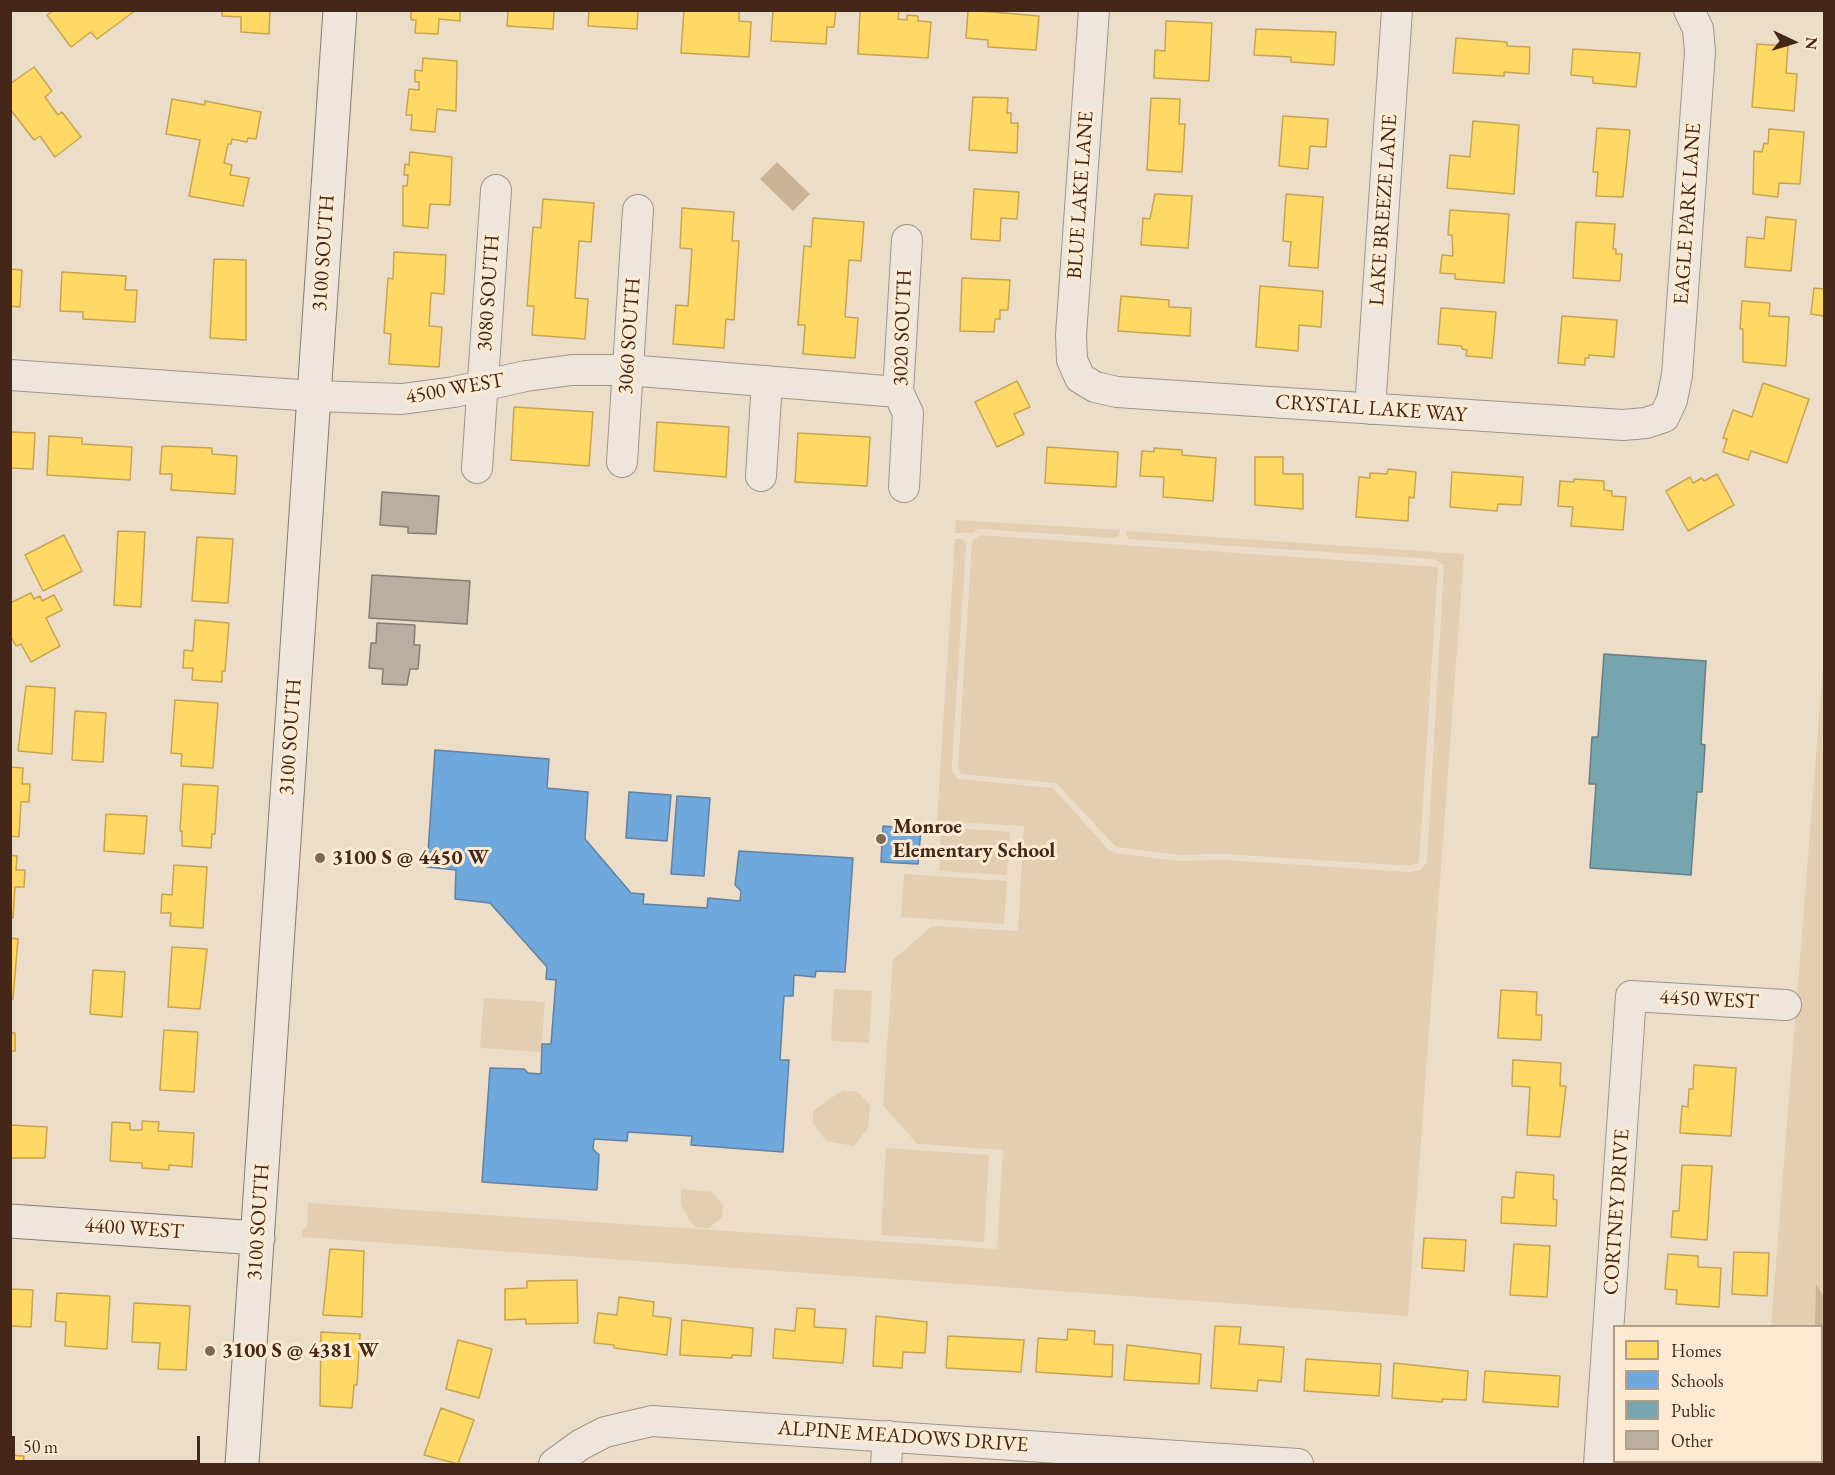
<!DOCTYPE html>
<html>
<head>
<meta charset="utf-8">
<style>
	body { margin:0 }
	#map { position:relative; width:1835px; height:1475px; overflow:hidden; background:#ecddc9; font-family:"EB Garamond",serif }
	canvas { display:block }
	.frame { position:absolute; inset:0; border:12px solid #442719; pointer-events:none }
	.legend { position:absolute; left:1613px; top:1325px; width:210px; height:138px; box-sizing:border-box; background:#fcebd2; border:2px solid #b29d88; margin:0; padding:8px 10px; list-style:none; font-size:18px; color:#442719 }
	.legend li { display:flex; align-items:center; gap:12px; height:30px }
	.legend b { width:30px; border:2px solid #b29d88 }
	.north { position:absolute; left:1763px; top:12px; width:60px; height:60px; -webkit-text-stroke:4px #fcebd2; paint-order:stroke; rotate:94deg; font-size:16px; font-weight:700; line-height:24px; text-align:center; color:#442719 }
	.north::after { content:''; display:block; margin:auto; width:21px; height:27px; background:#442719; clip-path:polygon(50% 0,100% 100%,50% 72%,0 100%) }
	.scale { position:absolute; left:12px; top:1436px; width:188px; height:27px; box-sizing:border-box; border:3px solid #442719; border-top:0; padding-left:8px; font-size:18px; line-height:21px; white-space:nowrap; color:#442719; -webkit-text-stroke:4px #fcebd2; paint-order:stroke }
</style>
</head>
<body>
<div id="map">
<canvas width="1835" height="1475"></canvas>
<div class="frame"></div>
<ul class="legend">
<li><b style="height:16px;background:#ffd966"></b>Homes</li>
<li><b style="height:16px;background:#6fa8dc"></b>Schools</li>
<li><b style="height:16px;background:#76a5af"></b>Public</li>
<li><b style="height:16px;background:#baaea0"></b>Other</li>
</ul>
<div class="north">N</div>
<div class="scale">50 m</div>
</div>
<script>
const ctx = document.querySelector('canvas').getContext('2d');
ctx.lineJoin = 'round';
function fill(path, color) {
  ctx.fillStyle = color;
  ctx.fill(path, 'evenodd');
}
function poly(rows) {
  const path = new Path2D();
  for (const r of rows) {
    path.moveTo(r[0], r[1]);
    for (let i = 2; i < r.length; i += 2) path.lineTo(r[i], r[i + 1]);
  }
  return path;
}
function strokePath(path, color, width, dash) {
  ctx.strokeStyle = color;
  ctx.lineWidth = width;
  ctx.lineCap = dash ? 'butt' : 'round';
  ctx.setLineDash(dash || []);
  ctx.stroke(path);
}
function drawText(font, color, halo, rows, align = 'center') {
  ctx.font = font + ' "EB Garamond",serif';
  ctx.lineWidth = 6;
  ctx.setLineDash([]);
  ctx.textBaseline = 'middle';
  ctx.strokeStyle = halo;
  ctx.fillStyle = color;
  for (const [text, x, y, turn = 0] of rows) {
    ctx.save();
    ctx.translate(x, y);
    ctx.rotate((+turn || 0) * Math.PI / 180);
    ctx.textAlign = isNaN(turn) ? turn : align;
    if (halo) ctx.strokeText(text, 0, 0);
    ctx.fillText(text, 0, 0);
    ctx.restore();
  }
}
fill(poly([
	[956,520,1120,530,1119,535,1115,538,978,529,972,533,955,533],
	[1126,531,1464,554,1408,1316,302,1237,302,1231,307,1226,308,1203,997,1249,1003,1150,917,1144,883,1105,893,960,932,926,1018,931,1024,826,937,821,955,539,963,539,966,545,952,765,952,771,958,779,1053,788,1108,849,1115,853,1177,861,1225,860,1410,872,1421,870,1427,862,1444,565,1433,559,1128,539],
	[980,535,1438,567,1419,863,1410,866,1225,854,1178,855,1116,847,1056,783,961,774,958,766,972,541],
	[1824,654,1824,1464,1760,1464,1761,1462,1822,1462,1822,1326,1771,1326],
	[941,827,1010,832,1007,875,939,871],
	[904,874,1007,881,1004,924,901,917],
	[834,989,872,991,869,1043,831,1041],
	[484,998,545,1002,541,1052,480,1048],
	[843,1090,858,1092,870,1105,868,1128,854,1146,826,1141,813,1123,813,1111],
	[886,1148,989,1155,984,1242,881,1235],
	[681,1189,712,1192,723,1205,722,1217,709,1228,696,1227,690,1222,681,1205]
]), '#e3ceb2');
fill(poly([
	[777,162,810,194,793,211,760,179],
	[1816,1284,1824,1297,1824,1464,1806,1464,1806,1462,1822,1462,1822,1326,1815,1326]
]), '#cbb398');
const homes = poly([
	[54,10,136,10,97,39,91,32,71,47,47,15,54,10],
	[222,10,270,10,269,34,241,32,241,17,222,16,222,10],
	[411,10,460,10,460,21,439,19,438,34,415,33,416,20,411,20,411,10],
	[508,10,554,10,553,29,507,26,508,10],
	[589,10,638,10,637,29,588,26,589,10],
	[684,10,739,10,739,21,751,22,749,57,681,53,684,10],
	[773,10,836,10,834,27,827,27,826,44,771,41,773,10],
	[899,10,898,19,907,20,907,15,918,16,918,21,931,22,928,58,858,54,860,11,899,10],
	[968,10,1039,16,1036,50,988,47,988,40,966,38,968,10],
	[1166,21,1212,23,1209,81,1154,78,1155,50,1165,51,1166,21],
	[1256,29,1336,32,1334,65,1291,62,1291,57,1254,55,1256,29],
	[1456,38,1507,42,1507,46,1530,47,1529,74,1504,72,1504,76,1453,73,1456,38],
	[1757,44,1788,46,1786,73,1797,74,1794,111,1752,107,1757,44],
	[1573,49,1640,53,1636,87,1593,83,1593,77,1571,75,1573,49],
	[423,58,457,61,456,111,437,109,435,132,411,130,412,115,406,115,409,89,419,90,419,82,415,82,415,70,422,71,423,58],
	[34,67,52,91,45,97,58,115,62,112,81,137,55,157,40,136,34,140,10,109,10,84,34,67],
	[973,97,1008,98,1007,113,1011,113,1011,123,1018,123,1017,153,969,150,973,97],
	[1151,98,1180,99,1179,124,1185,124,1182,172,1147,170,1151,98],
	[172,99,205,105,205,101,261,112,256,139,248,138,247,142,232,139,231,144,228,144,224,163,232,165,230,175,249,178,243,206,189,196,200,140,166,134,172,99],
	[1283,116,1328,119,1326,147,1310,146,1308,169,1279,166,1283,116],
	[1473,121,1519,125,1514,194,1447,188,1450,155,1470,157,1473,121],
	[1597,128,1630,130,1623,197,1596,196,1598,172,1593,172,1597,128],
	[1769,129,1804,132,1800,184,1779,183,1778,197,1753,194,1754,151,1762,152,1764,143,1768,144,1769,129],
	[410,152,452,157,450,205,430,204,428,228,403,226,403,186,407,186,408,175,404,175,405,164,409,165,410,152],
	[974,189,1019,192,1017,219,1001,218,1000,241,971,239,974,189],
	[1155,194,1192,196,1188,248,1141,245,1143,218,1150,219,1155,194],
	[1286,194,1323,197,1318,268,1289,266,1291,242,1283,241,1286,194],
	[543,199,594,203,591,242,579,241,575,298,588,299,585,339,532,335,534,306,527,306,533,227,541,228,543,199],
	[682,208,734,212,732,241,739,241,734,320,726,319,724,348,673,344,676,305,688,306,692,249,680,248,682,208],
	[1450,210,1509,214,1504,283,1455,279,1455,274,1440,273,1442,255,1453,256,1452,235,1448,235,1450,210],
	[1766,217,1796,220,1791,271,1745,267,1747,237,1764,239,1766,217],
	[813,218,864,222,861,261,849,260,845,317,858,318,855,358,803,354,805,325,798,325,804,246,811,247,813,218],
	[1576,222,1615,224,1613,249,1616,249,1616,254,1622,254,1620,281,1573,278,1576,222],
	[394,252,446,255,444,294,431,293,429,326,442,327,439,367,389,364,391,334,384,333,388,278,393,279,394,252],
	[214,259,246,260,246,340,210,338,214,259],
	[10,269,22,270,20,307,10,306,10,269],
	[62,272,126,276,125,290,137,290,135,322,83,319,83,312,60,311,62,272],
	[962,278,1010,280,1008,310,1000,310,1000,319,995,319,994,332,960,331,962,278],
	[1260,286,1323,291,1321,327,1299,325,1298,351,1256,347,1260,286],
	[1814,288,1824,289,1824,316,1811,314,1814,288],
	[1121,296,1169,300,1169,307,1191,308,1190,336,1118,331,1121,296],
	[1742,301,1770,303,1769,316,1789,317,1786,366,1743,362,1743,329,1740,329,1742,301],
	[1441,308,1496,312,1492,358,1466,356,1467,350,1462,349,1462,346,1438,344,1441,308],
	[1562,316,1617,320,1614,357,1589,355,1589,358,1585,358,1585,365,1558,363,1562,316],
	[1017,381,1030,407,1014,414,1024,434,997,447,975,402,1017,381],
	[1763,383,1809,399,1787,463,1751,451,1748,460,1723,452,1727,439,1723,438,1733,410,1752,417,1763,383],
	[514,407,593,412,589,466,511,460,514,407],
	[657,422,729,427,726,477,654,471,657,422],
	[10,432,35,433,33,469,10,468,10,432],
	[798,433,870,437,867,486,795,482,798,433],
	[49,436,82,438,82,444,132,447,130,480,47,475,49,436],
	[162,446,212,448,212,454,237,456,235,494,171,490,172,474,160,474,162,446],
	[1047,447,1118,452,1116,487,1045,483,1047,447],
	[1154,448,1182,450,1182,455,1216,458,1213,501,1163,497,1164,477,1140,476,1142,451,1154,452,1154,448],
	[1255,457,1283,457,1283,474,1303,474,1303,509,1255,505,1255,457],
	[1388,469,1416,472,1414,498,1409,497,1408,521,1356,517,1359,477,1370,478,1370,473,1387,474,1388,469],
	[1452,472,1523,477,1521,505,1498,504,1497,511,1450,507,1452,472],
	[1717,474,1734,505,1688,531,1666,491,1690,477,1693,483,1702,478,1704,481,1717,474],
	[1574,479,1604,481,1604,490,1612,491,1612,496,1626,497,1623,530,1571,526,1573,507,1558,506,1560,481,1574,482,1574,479],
	[118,531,145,532,141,607,114,605,118,531],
	[64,535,82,571,43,591,25,555,64,535],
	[197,537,233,539,228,603,192,601,197,537],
	[31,593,34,599,40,596,42,601,54,595,62,610,46,618,60,646,31,662,21,644,16,646,10,635,10,603,31,593],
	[195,620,229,623,225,671,222,671,222,682,192,680,193,668,183,668,184,650,193,651,195,620],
	[26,686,55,688,52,754,18,751,26,686],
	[175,700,218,703,213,768,181,766,182,754,171,753,175,700],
	[75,711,106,713,103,762,72,760,75,711],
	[10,767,23,768,22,784,30,784,29,802,21,802,19,837,10,836,10,767],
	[183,784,218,786,215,834,212,834,211,848,182,846,182,831,180,831,183,784],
	[106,814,147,816,144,854,104,851,106,814],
	[10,855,17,856,16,870,25,870,24,887,15,887,13,918,10,917,10,855],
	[174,865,207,867,203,928,170,926,171,913,161,913,162,894,172,895,174,865],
	[10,938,18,939,13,999,10,999,10,938],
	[172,947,207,949,200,1009,168,1007,172,947],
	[93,970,125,972,122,1017,90,1014,93,970],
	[1501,990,1537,992,1536,1015,1542,1015,1541,1040,1498,1038,1501,990],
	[164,1030,198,1032,194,1092,160,1090,164,1030],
	[10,1033,15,1033,15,1051,10,1051,10,1033],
	[1513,1060,1561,1063,1560,1086,1566,1086,1560,1137,1527,1135,1530,1087,1512,1086,1513,1060],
	[1694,1065,1736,1068,1731,1136,1680,1133,1682,1106,1688,1107,1689,1089,1693,1089,1694,1065],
	[142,1121,159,1122,158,1131,194,1133,192,1167,169,1165,169,1170,142,1168,142,1163,110,1161,112,1122,130,1123,130,1130,142,1130,142,1121],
	[10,1125,47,1127,45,1158,10,1158,10,1125],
	[1682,1165,1712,1166,1707,1240,1671,1237,1673,1211,1679,1211,1682,1165],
	[1516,1172,1554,1175,1553,1199,1557,1200,1556,1226,1501,1223,1502,1197,1514,1198,1516,1172],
	[1424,1238,1466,1240,1464,1271,1422,1268,1424,1238],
	[1514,1244,1550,1246,1547,1297,1510,1295,1514,1244],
	[330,1249,364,1251,362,1317,323,1315,330,1249],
	[1734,1252,1769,1253,1767,1296,1732,1294,1734,1252],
	[1668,1254,1698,1256,1698,1267,1721,1268,1719,1307,1676,1304,1677,1290,1665,1289,1668,1254],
	[577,1280,578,1323,526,1324,526,1319,505,1320,505,1289,527,1288,527,1281,577,1280],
	[10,1289,33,1290,31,1327,10,1326,10,1289],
	[57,1293,110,1296,107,1349,65,1346,66,1322,55,1321,57,1293],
	[619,1297,654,1302,653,1316,671,1318,667,1355,614,1348,614,1345,594,1343,598,1313,617,1315,619,1297],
	[134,1303,190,1306,186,1370,158,1369,160,1343,132,1342,134,1303],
	[797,1308,815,1309,814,1327,846,1329,843,1363,773,1358,775,1329,795,1331,797,1308],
	[876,1316,927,1322,925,1353,903,1352,902,1368,873,1366,876,1316],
	[682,1320,753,1328,751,1356,732,1355,732,1358,680,1355,682,1320],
	[1215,1326,1241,1327,1239,1344,1284,1347,1281,1382,1258,1380,1257,1391,1211,1388,1215,1326],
	[1068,1329,1095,1331,1094,1344,1113,1345,1112,1377,1036,1372,1038,1338,1067,1340,1068,1329],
	[321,1332,360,1334,357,1385,354,1385,352,1408,320,1406,321,1332],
	[948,1336,1024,1340,1021,1372,946,1368,948,1336],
	[458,1340,492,1349,479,1398,446,1389,458,1340],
	[1127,1345,1201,1354,1199,1384,1124,1380,1127,1345],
	[1306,1359,1381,1364,1379,1396,1304,1391,1306,1359],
	[1394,1363,1468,1371,1466,1400,1442,1399,1442,1402,1392,1398,1394,1363],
	[1485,1371,1560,1376,1558,1407,1483,1402,1485,1371],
	[441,1408,474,1420,458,1464,424,1455,441,1408],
	[10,1455,24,1456,23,1464,10,1464,10,1455],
	[1660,1462,1697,1462,1697,1464,1660,1464,1660,1462]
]);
fill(homes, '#ffd966');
strokePath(homes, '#c7a44f', 1.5);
const schools = poly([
	[435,750,549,759,547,788,588,792,585,839,631,893,644,894,643,904,707,908,708,898,740,901,741,891,735,885,739,851,853,858,845,972,816,971,815,977,794,975,793,996,784,996,780,1060,789,1060,783,1152,691,1145,692,1136,628,1132,627,1141,594,1139,593,1149,599,1155,597,1190,482,1182,490,1068,524,1069,528,1073,541,1074,542,1044,551,1044,556,980,546,979,547,967,490,903,455,899,456,870,427,867,435,750],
	[629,792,671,795,667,841,626,838,629,792],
	[677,796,710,798,704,876,671,874,677,796],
	[883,826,921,829,918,864,881,862,883,826]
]);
fill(schools, '#6fa8dc');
strokePath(schools, '#6281a2', 1.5);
const public = poly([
	[1604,654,1706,661,1701,744,1705,745,1702,792,1697,792,1691,875,1590,868,1596,784,1589,784,1592,737,1598,737,1604,654]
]);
fill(public, '#76a5af');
strokePath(public, '#677f82', 1.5);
const building = poly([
	[382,492,439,496,436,534,408,533,408,527,380,525,382,492],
	[372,575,470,581,467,624,369,618,372,575],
	[377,623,415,625,414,645,420,645,418,669,410,669,407,685,382,684,383,669,369,668,371,643,376,643,377,623]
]);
fill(building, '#baaea0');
strokePath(building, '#887c70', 1.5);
const street = poly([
	[1094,10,1071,335,1072,360,1080,378,1095,387,1117,392,1623,425,1646,423,1664,417,1672,400,1677,375,1700,52,1698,29,1689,10],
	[10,375,314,396,402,399,454,392,526,376,572,370,628,370,898,392],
	[1370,409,1397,10],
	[622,462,638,210],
	[477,468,496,190],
	[761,476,767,381],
	[904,487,908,413,898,392,907,240],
	[554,1464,580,1445,605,1432,652,1421,1298,1464],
	[886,1464,888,1436],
	[1599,1464,1631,996,1786,1005]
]);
const secondary = poly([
	[10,1221,258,1238],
	[242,1464,340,10]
]);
strokePath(street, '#a09487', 32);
strokePath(secondary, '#887c70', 35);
strokePath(street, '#eee6dd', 30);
strokePath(secondary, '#eee6dd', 33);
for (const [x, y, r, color] of [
	[881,839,6,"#7f6757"],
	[320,858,6,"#7f6757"],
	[210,1351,6,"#7f6757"]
]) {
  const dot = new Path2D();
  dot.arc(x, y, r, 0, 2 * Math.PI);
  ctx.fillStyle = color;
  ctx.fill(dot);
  strokePath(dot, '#fcebd2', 2);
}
drawText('21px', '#442719', '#fcebd2', [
	["BLUE LAKE LANE",1081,195,-86],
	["LAKE BREEZE LANE",1384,210,-86],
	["EAGLE PARK LANE",1688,214,-86],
	["3100 SOUTH",324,253,-86],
	["3080 SOUTH",489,293,-86],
	["3020 SOUTH",903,328,-88],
	["3060 SOUTH",630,336,-86],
	["4500 WEST",455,389,-10],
	["CRYSTAL LAKE WAY",1371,409,4],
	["3100 SOUTH",291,737,-86],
	["4450 WEST",1709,1000,3],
	["CORTNEY DRIVE",1617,1212,-86],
	["3100 SOUTH",259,1222,-86],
	["4400 WEST",134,1229,4],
	["ALPINE MEADOWS DRIVE",903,1437,4]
]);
drawText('bold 21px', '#442719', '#fcebd2', [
	["Monroe",893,827],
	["Elementary School",893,851],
	["3100 S @ 4450 W",332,858],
	["3100 S @ 4381 W",222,1351]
], 'left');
</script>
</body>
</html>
